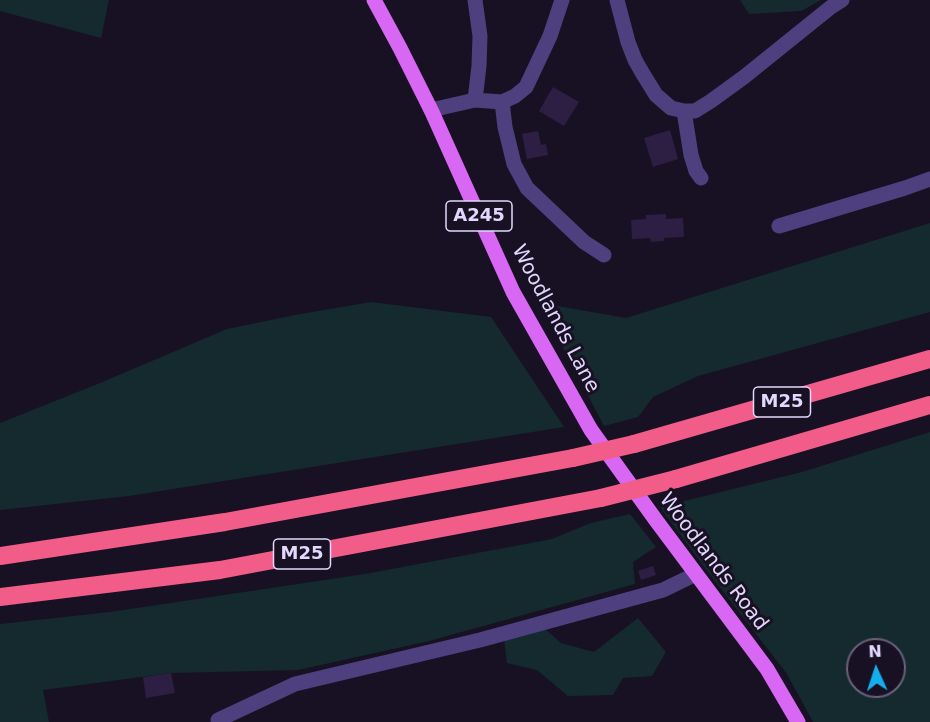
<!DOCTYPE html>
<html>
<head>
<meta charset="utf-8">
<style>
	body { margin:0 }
	#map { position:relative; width:930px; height:722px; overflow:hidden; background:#181124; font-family:"DejaVu Sans",sans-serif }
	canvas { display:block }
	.north { position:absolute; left:846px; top:638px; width:60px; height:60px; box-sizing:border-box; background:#181124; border:2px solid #69607a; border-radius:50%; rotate:357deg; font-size:16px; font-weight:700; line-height:24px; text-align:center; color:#e2d7fc }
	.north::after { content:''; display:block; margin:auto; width:21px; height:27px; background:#13afec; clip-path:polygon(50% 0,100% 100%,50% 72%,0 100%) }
</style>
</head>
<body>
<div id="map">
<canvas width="930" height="722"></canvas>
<div class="north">N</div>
</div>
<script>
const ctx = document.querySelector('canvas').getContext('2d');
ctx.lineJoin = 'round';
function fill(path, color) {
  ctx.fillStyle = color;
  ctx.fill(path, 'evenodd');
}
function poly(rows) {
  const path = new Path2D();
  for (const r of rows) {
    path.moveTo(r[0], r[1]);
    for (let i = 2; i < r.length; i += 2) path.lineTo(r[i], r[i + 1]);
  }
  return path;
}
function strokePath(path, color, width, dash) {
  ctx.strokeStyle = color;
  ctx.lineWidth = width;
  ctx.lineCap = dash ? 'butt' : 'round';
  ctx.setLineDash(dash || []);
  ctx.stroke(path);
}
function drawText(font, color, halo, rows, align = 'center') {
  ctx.font = font + ' "DejaVu Sans",sans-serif';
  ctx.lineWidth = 6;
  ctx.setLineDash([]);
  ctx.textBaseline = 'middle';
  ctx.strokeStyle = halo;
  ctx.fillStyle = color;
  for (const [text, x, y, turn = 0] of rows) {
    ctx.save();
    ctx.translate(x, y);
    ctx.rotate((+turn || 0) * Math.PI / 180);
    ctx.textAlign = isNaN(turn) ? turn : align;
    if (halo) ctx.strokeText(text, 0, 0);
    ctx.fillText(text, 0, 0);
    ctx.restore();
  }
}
fill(poly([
	[0,0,109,0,101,38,0,11],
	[740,0,821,0,801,11,749,14],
	[930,223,930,312,698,376,653,397,638,417,604,426,540,303,626,318],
	[371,302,491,317,564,427,129,496,0,510,0,423,100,383,227,329,295,315],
	[930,432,930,722,813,722,787,674,705,568,660,507,802,472],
	[858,650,894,650,894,686,858,686],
	[630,514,656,547,633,562,635,584,429,641,298,670,171,673,43,690,49,722,0,722,0,624,110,612,365,574,552,539,591,523],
	[638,618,666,652,652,676,623,678,613,695,568,696,537,670,507,663,504,639,545,629,561,643,594,652]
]), '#142a2e');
fill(poly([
	[553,87,579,102,564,126,539,111],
	[670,130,678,159,653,167,644,138],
	[538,131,541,145,546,144,548,155,527,159,522,134],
	[666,214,666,219,683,218,684,237,664,238,664,241,651,242,650,238,632,239,631,220,646,219,646,215],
	[653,566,656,575,641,580,638,571],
	[171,673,175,693,146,698,143,677]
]), '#2d1e44');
strokePath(poly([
	[617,0,628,42,635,60,643,74,656,95,671,108,684,111,695,111,711,101,744,77,831,7,842,0],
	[475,100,479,66,480,36,475,0],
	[502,102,505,127,514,164,527,188,584,242,604,255],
	[431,110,475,100,502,102,515,96,526,87,550,36,562,0],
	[684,111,691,155,696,171,701,178],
	[779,226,905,188,930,179],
	[218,720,295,684,480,640,663,590,696,574]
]), '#4e407f', 15);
strokePath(poly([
	[374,0,400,48,432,112,513,292,591,430,655,519,767,669,798,722]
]), '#d867f3', 15);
strokePath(poly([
	[634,444,930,359],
	[676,479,930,405],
	[0,556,225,522,573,458],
	[0,597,220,570,601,498]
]), '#f25c89', 18);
strokePath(poly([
	[573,458,634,444],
	[601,498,676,479]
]), '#f25c89', 18);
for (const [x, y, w] of [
	[479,216,66],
	[782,402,57],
	[302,554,57]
]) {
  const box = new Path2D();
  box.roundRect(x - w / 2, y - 15, w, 30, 4.5);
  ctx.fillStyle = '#181124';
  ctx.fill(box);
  strokePath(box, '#e2d7fc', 1.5);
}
drawText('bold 18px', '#e2d7fc', null, [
	["A245",479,216],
	["M25",782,402],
	["M25",302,554]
]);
drawText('20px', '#e2d7fc', '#181124', [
	["Woodlands Lane",555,319,62],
	["Woodlands Road",713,562,53]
]);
</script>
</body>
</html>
